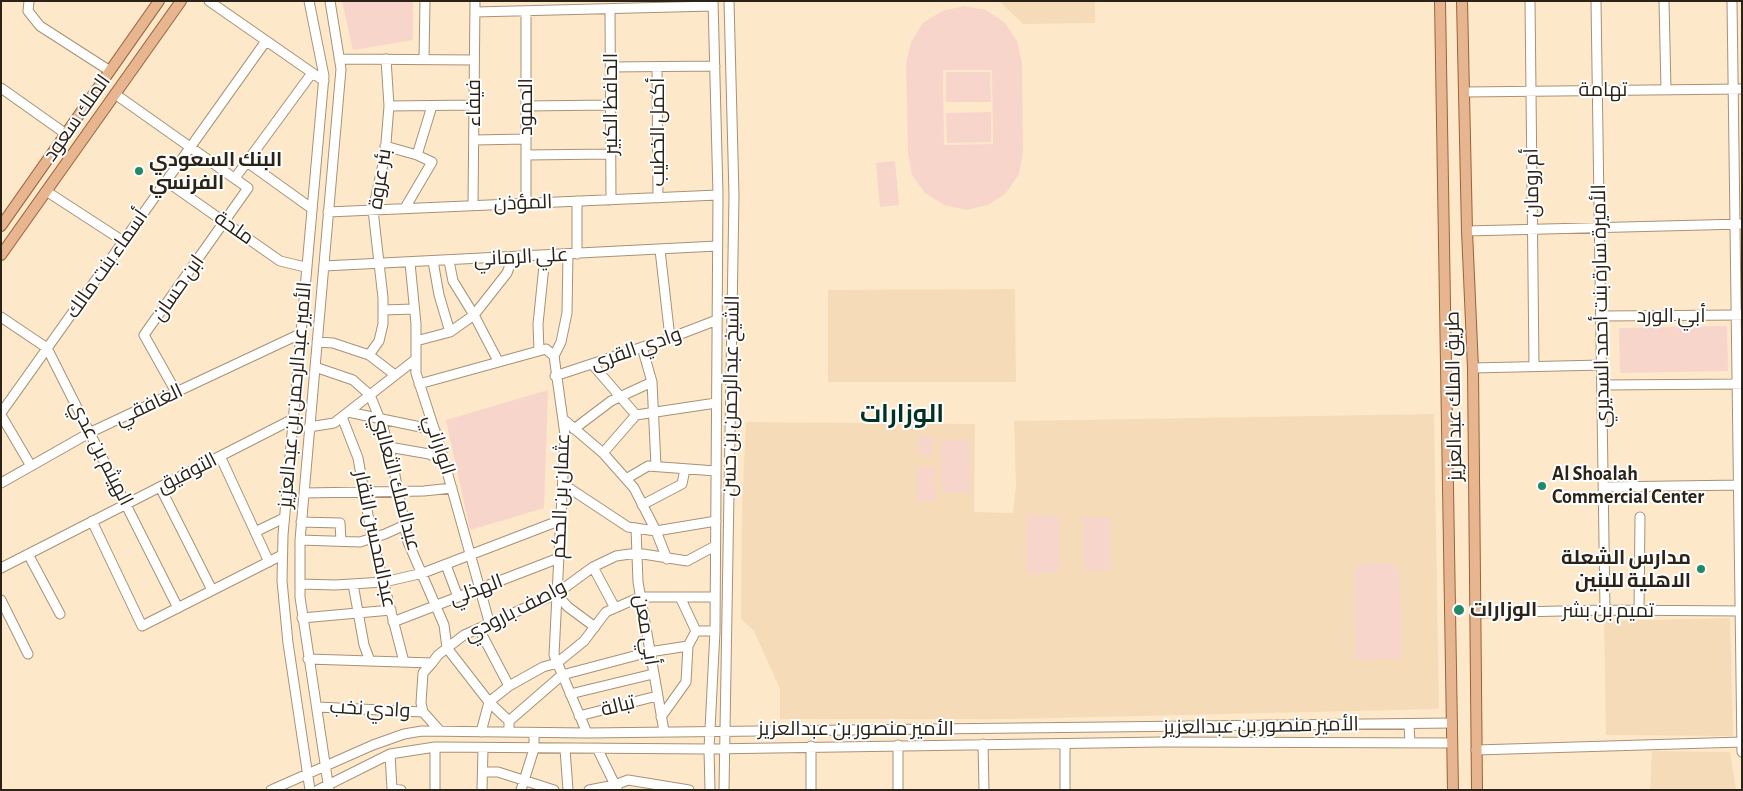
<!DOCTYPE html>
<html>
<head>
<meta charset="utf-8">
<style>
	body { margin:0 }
	#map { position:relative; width:1743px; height:791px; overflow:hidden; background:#fee8ca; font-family:"Alegreya Sans",sans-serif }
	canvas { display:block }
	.frame { position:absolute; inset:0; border:2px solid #2b2318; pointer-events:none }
</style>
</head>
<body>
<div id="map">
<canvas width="1743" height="791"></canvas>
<div class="frame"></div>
</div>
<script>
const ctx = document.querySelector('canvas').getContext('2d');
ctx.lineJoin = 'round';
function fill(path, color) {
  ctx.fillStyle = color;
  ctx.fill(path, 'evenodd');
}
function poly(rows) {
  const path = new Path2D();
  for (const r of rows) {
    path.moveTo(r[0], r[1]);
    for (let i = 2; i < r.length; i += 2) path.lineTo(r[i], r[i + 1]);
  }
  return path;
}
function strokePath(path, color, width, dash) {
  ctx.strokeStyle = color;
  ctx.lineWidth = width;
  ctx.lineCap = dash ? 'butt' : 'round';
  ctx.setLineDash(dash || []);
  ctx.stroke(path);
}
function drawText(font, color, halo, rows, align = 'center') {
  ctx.font = font + ' "Alegreya Sans",Cairo,sans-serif';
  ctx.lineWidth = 4;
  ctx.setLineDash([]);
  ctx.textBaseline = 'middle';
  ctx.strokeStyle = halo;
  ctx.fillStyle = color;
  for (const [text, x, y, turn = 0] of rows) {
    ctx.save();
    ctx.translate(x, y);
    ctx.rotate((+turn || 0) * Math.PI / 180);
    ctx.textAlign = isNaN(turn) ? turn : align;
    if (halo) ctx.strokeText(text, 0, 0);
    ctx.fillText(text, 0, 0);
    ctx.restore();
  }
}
fill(poly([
	[999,1,1095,1,1095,23,1023,24],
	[1015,289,1016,382,828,382,828,290],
	[1434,414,1439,709,1011,719,780,719,780,689,754,631,741,619,742,507,746,422,975,424,974,512,1013,513,1016,486,1014,421],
	[1730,618,1733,736,1606,735,1604,621],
	[1652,751,1730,752,1736,790,1650,790]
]), '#f6dbb8');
fill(poly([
	[342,1,413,1,413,40,353,50],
	[964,6,986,10,1005,23,1017,41,1022,63,1023,152,1019,174,1006,193,988,205,966,210,944,205,925,193,912,175,908,153,906,64,911,42,923,23,942,11],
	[943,70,992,70,993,144,944,145],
	[946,72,990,72,991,102,946,102],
	[991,112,991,142,947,143,946,113],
	[895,161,899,205,880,207,876,163],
	[1727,326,1728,371,1620,373,1619,328],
	[548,390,544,508,470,530,446,420],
	[919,435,933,435,933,455,919,455],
	[969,439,971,492,942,493,940,440],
	[935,467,936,501,916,501,916,468],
	[1027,515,1059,516,1059,573,1026,573],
	[1082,517,1110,517,1111,570,1084,571],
	[1366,563,1392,563,1400,573,1402,659,1355,660,1354,568]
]), '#f8d5ca');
const minor = poly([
	[29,1,28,11,40,26,110,71],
	[209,1,324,81],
	[309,1,324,76,283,535,282,581,288,643,310,790],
	[1530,1,1534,366],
	[1596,1,1605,610],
	[1664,1,1666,90],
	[1732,1,1742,752],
	[610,9,611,200],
	[475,12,713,6],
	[339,59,474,60],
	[424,59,425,1],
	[611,67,715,66],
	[657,67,658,198],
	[1,88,66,134],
	[1465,92,1742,89],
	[115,94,248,188,144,335,176,392],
	[389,106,474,105],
	[526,106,611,105],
	[474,140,526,139],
	[385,146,417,155],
	[526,155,611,154],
	[247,162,311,208],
	[235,178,312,73],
	[166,181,280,261,305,267],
	[46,191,123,241],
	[577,201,577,254],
	[526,203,526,11],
	[473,205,475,1],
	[405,208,432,162,417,155,432,106],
	[328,212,718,195],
	[1467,231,1742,224],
	[660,250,670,338],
	[568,254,567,313,561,342,554,356,565,435,554,655,587,733],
	[433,261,439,295,450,332],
	[449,261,453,281,474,315,498,361],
	[410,263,416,324,416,373,441,450,490,625],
	[324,266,717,246],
	[383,310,414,309],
	[1601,316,1742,315],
	[1,317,47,348,178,608],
	[416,341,450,332,474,315,507,273,513,257],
	[317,342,333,343,369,355,395,375],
	[642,347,652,382,656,466],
	[539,351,538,324,545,256],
	[369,355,379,341,383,324,383,298,373,210,385,155,389,106,386,59],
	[592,364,636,415],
	[315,367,353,380,370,395,383,427,392,460,408,542,444,625,447,648,489,702,481,732],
	[1473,368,1602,365],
	[555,376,670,338,717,320],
	[419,384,546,349,554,356],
	[1602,385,1742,384],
	[348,412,435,430],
	[1,413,266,41],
	[1,415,31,466],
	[342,417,358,458,372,538,404,662],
	[563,419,603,453,634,488,656,531,667,559],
	[309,427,334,423,416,359],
	[574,429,611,401,652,382],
	[389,447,429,454,444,461],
	[603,453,636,415,716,403],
	[220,456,269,562],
	[626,479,648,466,716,471],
	[1,483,91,432,300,334],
	[563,484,628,527,656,531,716,521],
	[160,487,212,590],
	[1603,487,1742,485],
	[304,493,424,491,452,488],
	[642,505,682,484,685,469],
	[92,521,142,626,282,555],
	[301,522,340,523,341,541],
	[636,528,638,582,664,731],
	[255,532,284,518],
	[300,540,360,542,385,534,405,525],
	[28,554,60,614],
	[446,565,458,597],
	[593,567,615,608],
	[1,568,293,419],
	[300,584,335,585,384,582,423,573,561,520],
	[353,584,364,645,370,661],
	[556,594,568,607,595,627],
	[1,600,28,654],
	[1639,610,1640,517],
	[1475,613,1605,610,1742,611],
	[302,618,391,610],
	[393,622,559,558],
	[479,629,509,686],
	[696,631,715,631],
	[308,659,432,663,438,655,464,635,556,594,593,567,616,556,637,553,687,561,715,546],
	[432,663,423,673,421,703,423,712,440,731],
	[570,694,653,674],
	[317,707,423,712],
	[579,716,657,696],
	[661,717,686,682,688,646],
	[509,721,562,675,649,652,688,646,696,631,680,597],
	[1409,724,1410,743],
	[509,732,509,721,489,702,509,686,543,667,557,663,584,641,606,612,640,597,715,597],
	[983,744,984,790],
	[1065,744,1065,790],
	[898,745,898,790],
	[811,746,811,790],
	[597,748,617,789],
	[565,749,568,790],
	[1476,750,1742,742],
	[390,754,392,789,401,790],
	[483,772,498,772,554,790],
	[271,790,373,745,404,734,422,731,587,733,1452,723],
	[318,790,390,754,435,747,709,749,1162,742,1452,743],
	[329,790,300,597,300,540,341,69,330,1],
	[435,790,435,747],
	[482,790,483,749],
	[521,790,534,749,534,733],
	[589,790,615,785,628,780,689,790],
	[710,790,709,749,715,631,718,195,713,1],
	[724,790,734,196,729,1]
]);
const major = poly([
	[1440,1,1453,790],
	[1462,1,1467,231,1473,368,1477,790],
	[1,226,159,1],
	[1,255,181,1]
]);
strokePath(minor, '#a79277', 11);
strokePath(major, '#9b6337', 12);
strokePath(minor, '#fff', 9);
strokePath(major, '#e7b691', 10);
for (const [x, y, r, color] of [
	[139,171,5,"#1e8a68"],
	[1542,486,5,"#1e8a68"],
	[1701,569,5,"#1e8a68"],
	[1459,610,6,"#1e8a68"]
]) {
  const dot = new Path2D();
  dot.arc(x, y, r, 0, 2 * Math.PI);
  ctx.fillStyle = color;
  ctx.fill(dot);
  strokePath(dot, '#fff', 2);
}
drawText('20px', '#2b2318', '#fff', [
	["تهامة",1603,90],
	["فيفاء",474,103,-90],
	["الحافظ الكبير",611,104,-90],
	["الحمود",526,107,-90],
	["الملك سعود",77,118,-55],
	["أكمل الخطيب",658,132,-90],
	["بئر عروة",380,179,-81],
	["أم رومان",1532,183,-91],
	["المؤذن",523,203,-2],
	["ملحة",234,228,35],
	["علي الرماني",521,257,-3],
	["أسماء بنت مالك",107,264,-55],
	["ابن حسان",178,288,-55],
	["الأميرة سارة بنت أحمد السديري",1601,306,-91],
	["أبي الورد",1671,316],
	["وادي القرى",636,349,-19],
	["الأمير عبدالرحمن بن عبدالعزيز",295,395,-85],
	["الشيخ عبدالرحمن بن حسن",731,396,-89],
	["طريق الملك عبدالعزيز",1454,396,-91],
	["الغافقي",149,405,-25],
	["الواراني",439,445,72],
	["الهيثم بن عدي",101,453,63],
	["التوفيق",187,473,-27],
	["عبدالملك الثعالبي",396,482,75],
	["عثمان بن الحكم",561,496,-88],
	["عبدالمحسن النقار",375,539,78],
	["الهذلي",476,590,-20],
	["واصف بارودي",515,611,-27],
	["تميم بن بشر",1608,611],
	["أبي معن",646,630,81],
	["تبالة",618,706,-14],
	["وادي نخب",370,709,3],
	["الأمير منصور بن عبدالعزيز",1261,726,-1],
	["الأمير منصور بن عبدالعزيز",856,729]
]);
drawText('bold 20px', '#2b2318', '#fff', [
	["البنك السعودي",149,160],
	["الفرنسي",149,183],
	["Al Shoalah",1552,474],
	["Commercial Center",1552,497],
	["مدارس الشعلة",1691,558,"right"],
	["الاهلية للبنين",1691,581,"right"],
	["الوزارات",1470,610]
], 'left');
drawText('bold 25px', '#003323', '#fff', [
	["الوزارات",902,414]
]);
</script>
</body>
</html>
